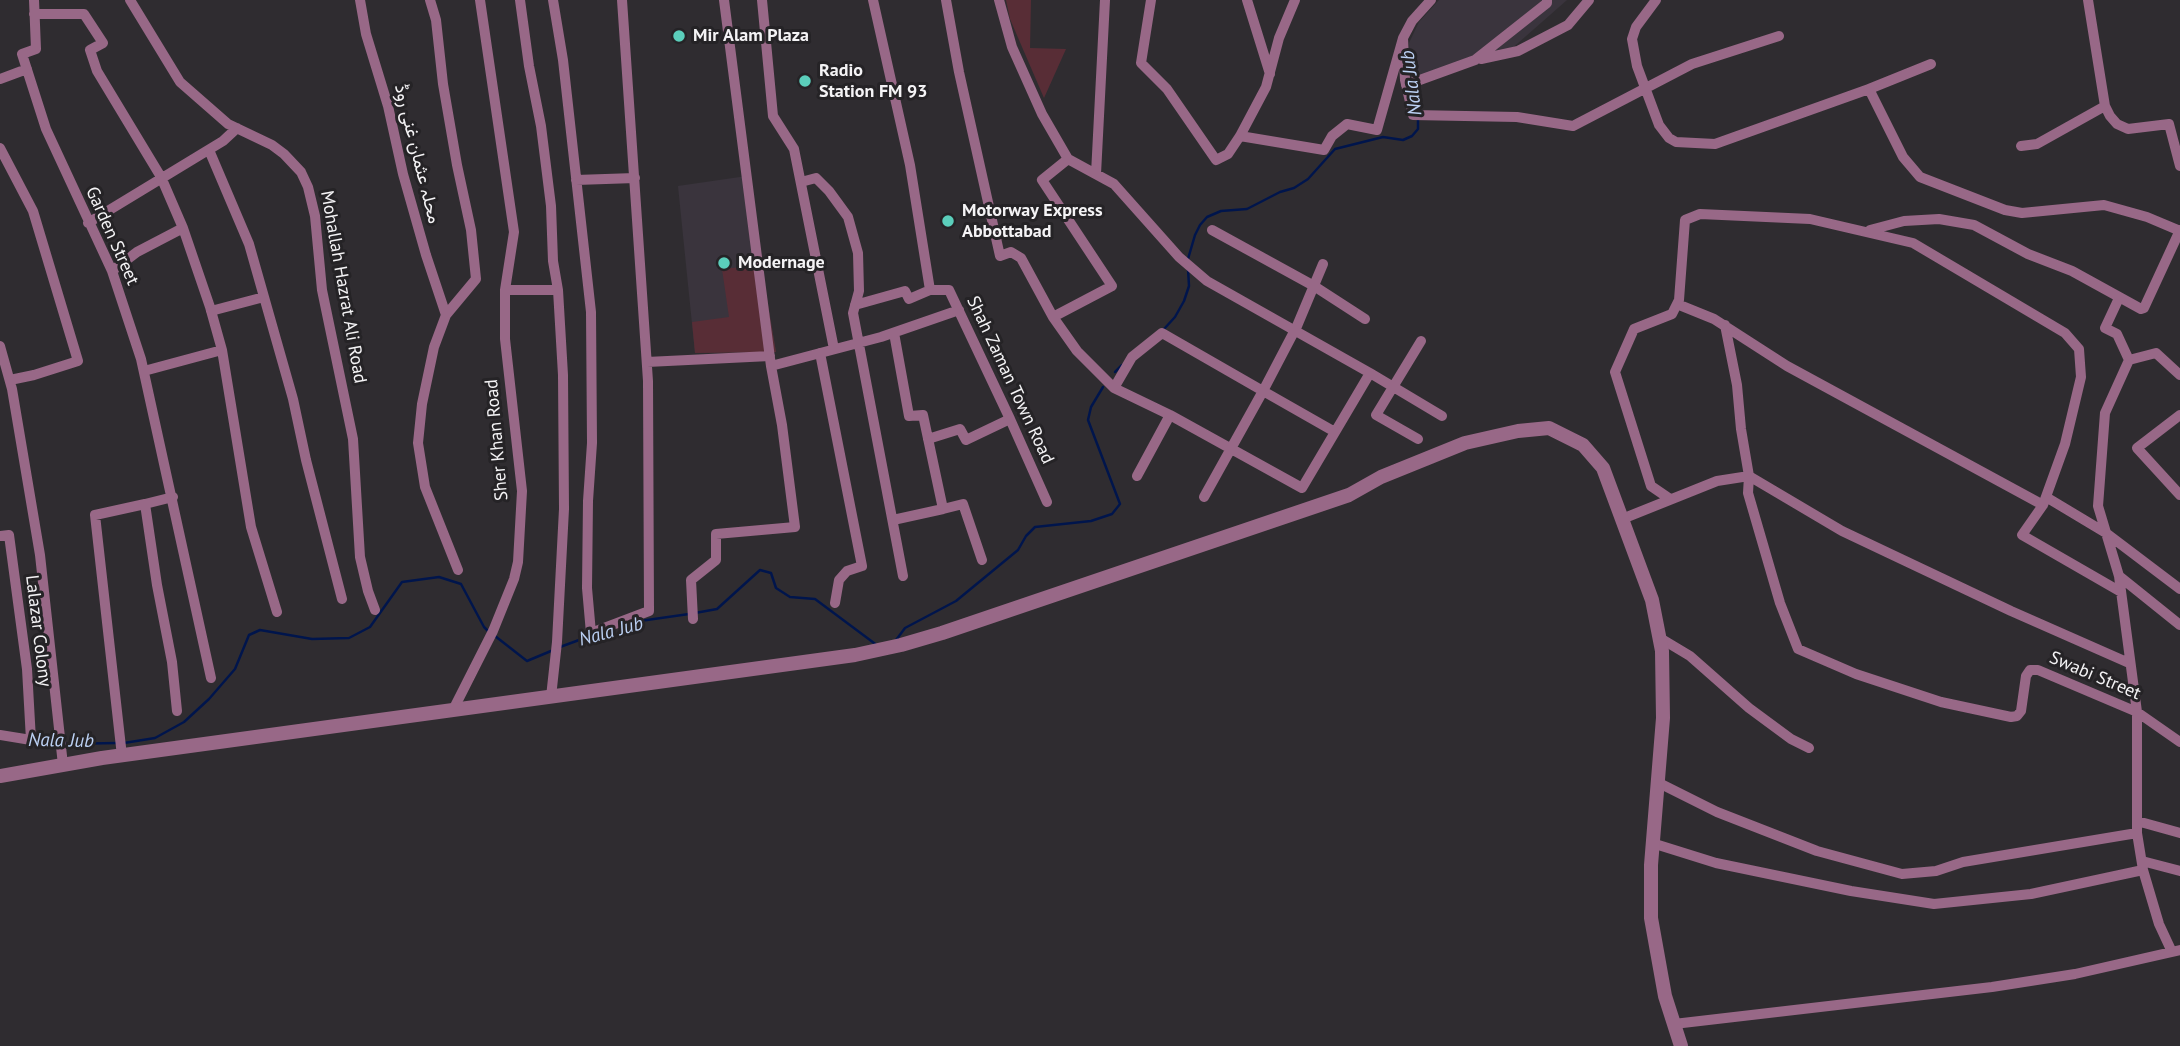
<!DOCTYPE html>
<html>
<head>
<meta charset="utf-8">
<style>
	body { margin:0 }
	canvas { display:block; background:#2f2c30 }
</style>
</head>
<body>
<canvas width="2180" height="1046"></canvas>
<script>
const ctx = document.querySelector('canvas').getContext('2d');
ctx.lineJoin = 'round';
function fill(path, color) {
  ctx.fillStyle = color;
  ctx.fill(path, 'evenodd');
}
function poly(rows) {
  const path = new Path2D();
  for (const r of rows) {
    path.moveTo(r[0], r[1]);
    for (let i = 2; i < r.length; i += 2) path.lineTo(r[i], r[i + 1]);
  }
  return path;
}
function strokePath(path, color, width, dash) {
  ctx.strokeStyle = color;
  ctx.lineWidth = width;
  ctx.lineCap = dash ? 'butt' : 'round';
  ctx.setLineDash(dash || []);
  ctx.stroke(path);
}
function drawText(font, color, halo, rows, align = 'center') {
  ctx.font = font + ' "PT Sans",Vazirmatn,sans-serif';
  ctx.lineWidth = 6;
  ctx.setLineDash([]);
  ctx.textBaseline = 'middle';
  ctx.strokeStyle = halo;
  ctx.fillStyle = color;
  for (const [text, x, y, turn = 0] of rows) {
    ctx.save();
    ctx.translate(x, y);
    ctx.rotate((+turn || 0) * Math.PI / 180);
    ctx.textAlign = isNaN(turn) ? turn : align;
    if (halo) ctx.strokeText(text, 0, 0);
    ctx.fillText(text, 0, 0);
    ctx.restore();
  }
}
fill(poly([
	[1439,0,1567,0,1509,51,1412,85,1409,43,1419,22],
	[747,176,776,352,695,353,678,186]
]), '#3a343d');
fill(poly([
	[1006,0,1031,0,1030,48,1066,49,1044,98,1010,19],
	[761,265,776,352,695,353,692,322,729,317,722,269]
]), '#582d36');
strokePath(poly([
	[1188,259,1195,235,1200,225,1207,217,1221,211,1247,209,1280,192,1294,188,1308,179,1335,149,1383,137,1403,140,1412,136,1418,129,1418,118],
	[1164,329,1175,317,1184,301,1189,286,1188,269],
	[1115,372,1122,365],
	[695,613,717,609,760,570,771,573,776,588,790,597,815,599,878,646],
	[633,622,689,614],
	[495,636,527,661,551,651],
	[896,640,905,628,956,601,1018,550,1026,536,1035,527,1091,521,1112,514,1120,504,1088,420,1091,407,1103,387],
	[560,647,590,636],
	[33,743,58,745],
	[124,743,155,738,184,722,209,699,235,669,249,635,260,630,312,639,349,638,370,627,402,582,439,577,461,584,484,627,489,632],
	[64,744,117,743]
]), '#00154c', 2.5);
strokePath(poly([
	[34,0,36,49,22,54,46,129,112,271,141,359,211,678],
	[130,0,180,82,228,124,272,145,284,154,301,172,308,187,315,216,322,290,353,439,360,557,368,591,375,610],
	[360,0,366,34,388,106,403,174,426,255,446,315],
	[430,0,436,20,443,84,457,165,471,230,476,279,446,315,434,347,422,404,418,443,425,487,458,570],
	[480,0,514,232,505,290],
	[520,0,529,66,541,126,551,206,553,261,558,290,563,375,564,509,557,642,551,697],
	[553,0,563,60,591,312,592,443,588,501,587,588,591,633,649,611,648,381,622,0],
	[724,0,771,366,881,337,959,310],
	[762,0,773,116,794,149,834,349],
	[873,0,910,165,930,290,949,290,1010,419,1047,502],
	[946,0,959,72,1000,256,1011,252,1021,258,1053,317,1077,351,1114,388,1170,415,1302,488,1370,373,1442,416],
	[999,0,1012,47,1042,114,1068,159,1042,180,1112,286,1053,317],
	[1151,0,1141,63,1167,89,1216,160,1228,154,1240,136,1266,87,1279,38,1295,0],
	[1247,0,1270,74],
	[1656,0,1636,27,1632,39,1637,66,1659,125,1669,138,1676,142,1715,144,1869,89,1903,157,1920,177,2005,210,2022,213,2104,205,2147,217,2180,231],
	[2088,0,2105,106,2110,116,2117,124,2128,129,2169,124,2180,166],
	[34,14,84,14,103,43,90,50,97,71,161,177,183,228,210,307,222,350,251,527,277,612],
	[1403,38,1405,80,1413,115,1517,117,1573,126,1692,64,1779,36],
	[1481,59,1518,51,1568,25,1589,0],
	[0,79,27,69],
	[1406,85,1475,60,1547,3,1547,0],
	[1869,89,1931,64],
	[1240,136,1324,150,1332,136,1347,124,1377,130,1403,38,1412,21,1431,0],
	[2021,146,2037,144,2105,106],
	[0,148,33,211,78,361,34,375,10,380],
	[209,150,249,244,293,399,306,460,342,599],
	[1068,159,1114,184,1179,257,1207,281,1370,373],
	[1096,174,1105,0],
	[576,180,635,178],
	[801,182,816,178,829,191,848,217,858,253,859,291,853,313,903,576],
	[88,223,223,141,237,128],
	[1212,230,1314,286,1365,319],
	[1870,230,1904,221,1939,219,1974,225,2028,254,2072,271,2141,309,2144,308,2180,230],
	[112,271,137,252,183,228],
	[2119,298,2105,328,2117,334,2129,360,2105,413,2098,506,2119,576,2137,712,2137,833,2143,870,2159,924,2172,952],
	[1677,304,1714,319,1787,366,2043,505],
	[855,305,905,291,909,299,930,290],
	[211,311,264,297],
	[1725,325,1737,385,1741,429,1749,476,1748,493,1780,603,1798,649,1856,674,1941,702,2011,717,2017,716,2021,711,2026,676,2030,670,2038,670,2137,712,2180,742],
	[894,333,909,416,923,415,943,509,963,504,982,560],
	[0,346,12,389,40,555,63,765],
	[820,353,862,566,847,571,839,580,835,603],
	[2129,360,2156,353,2180,375],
	[647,362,770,356],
	[144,371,222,350],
	[1114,388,1132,357,1162,333,1263,391,1297,326,1323,264],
	[2180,415,2137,448,2180,495],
	[928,439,960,429,966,440,1010,419],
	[1418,439,1376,415,1421,341],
	[1137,476,1170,415],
	[173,497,145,504,157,585,172,662,177,711],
	[1204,497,1263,391,1335,432],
	[2046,497,2106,533,2180,589],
	[1670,499,1651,486,1615,372,1634,329,1672,314,1679,300,1685,220,1700,214,1810,219,1913,243,2065,333,2079,349,2081,377,2065,444,2043,505,2022,535,2121,592],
	[1622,519,1717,481,1749,476,1842,531,2011,611,2129,663],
	[893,520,943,509],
	[0,536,9,535,27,669,31,740,0,735],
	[2119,576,2180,625],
	[693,619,691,580,716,560,716,534,795,527,782,425,771,366],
	[1660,638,1690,656,1749,708,1791,739,1809,748],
	[453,710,493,631,514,579,518,562,522,491,505,339,505,290,558,290],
	[122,756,95,515,145,504],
	[1657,782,1717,812,1817,851,1902,874,1936,871,1963,862,2137,833],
	[2137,821,2180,833],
	[1652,843,1716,863,1851,891,1934,904,2031,894,2143,870],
	[2142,861,2180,871],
	[1674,1024,1992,987,2075,974,2180,950]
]), '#986887', 10);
strokePath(poly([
	[0,776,102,758,855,655,901,645,942,633,1349,495,1381,477,1465,443,1518,431,1549,428,1583,445,1603,468,1652,600,1662,651,1663,718,1651,865,1651,918,1665,996,1681,1046]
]), '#986887', 14);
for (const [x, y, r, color] of [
	[679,36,7,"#5bcebb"],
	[805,81,7,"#5bcebb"],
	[948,221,7,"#5bcebb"],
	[724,263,7,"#5bcebb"]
]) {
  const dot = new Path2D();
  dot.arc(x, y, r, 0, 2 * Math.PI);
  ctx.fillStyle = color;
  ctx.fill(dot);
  strokePath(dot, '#252326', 2.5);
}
drawText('bold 18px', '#f4f3f5', '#252326', [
	["Mir Alam Plaza",693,36],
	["Radio",819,71],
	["Station FM 93",819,92],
	["Motorway Express",962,211],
	["Abbottabad",962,232],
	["Modernage",738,263]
], 'left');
drawText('18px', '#f4f3f5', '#252326', [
	["محلہ عثمان غنی روڈ",417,154,76],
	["Garden Street",112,236,66],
	["Mohallah Hazrat Ali Road",343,287,80],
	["Shah Zaman Town Road",1010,380,65],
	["Sher Khan Road",497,440,-95],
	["Lalazar Colony",38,631,83],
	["Swabi Street",2095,676,23]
]);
drawText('italic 19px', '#bbd0f3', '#252326', [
	["Nala Jub",1412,83,-97],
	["Nala Jub",611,632,-15],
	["Nala Jub",61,741,1]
]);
</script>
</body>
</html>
